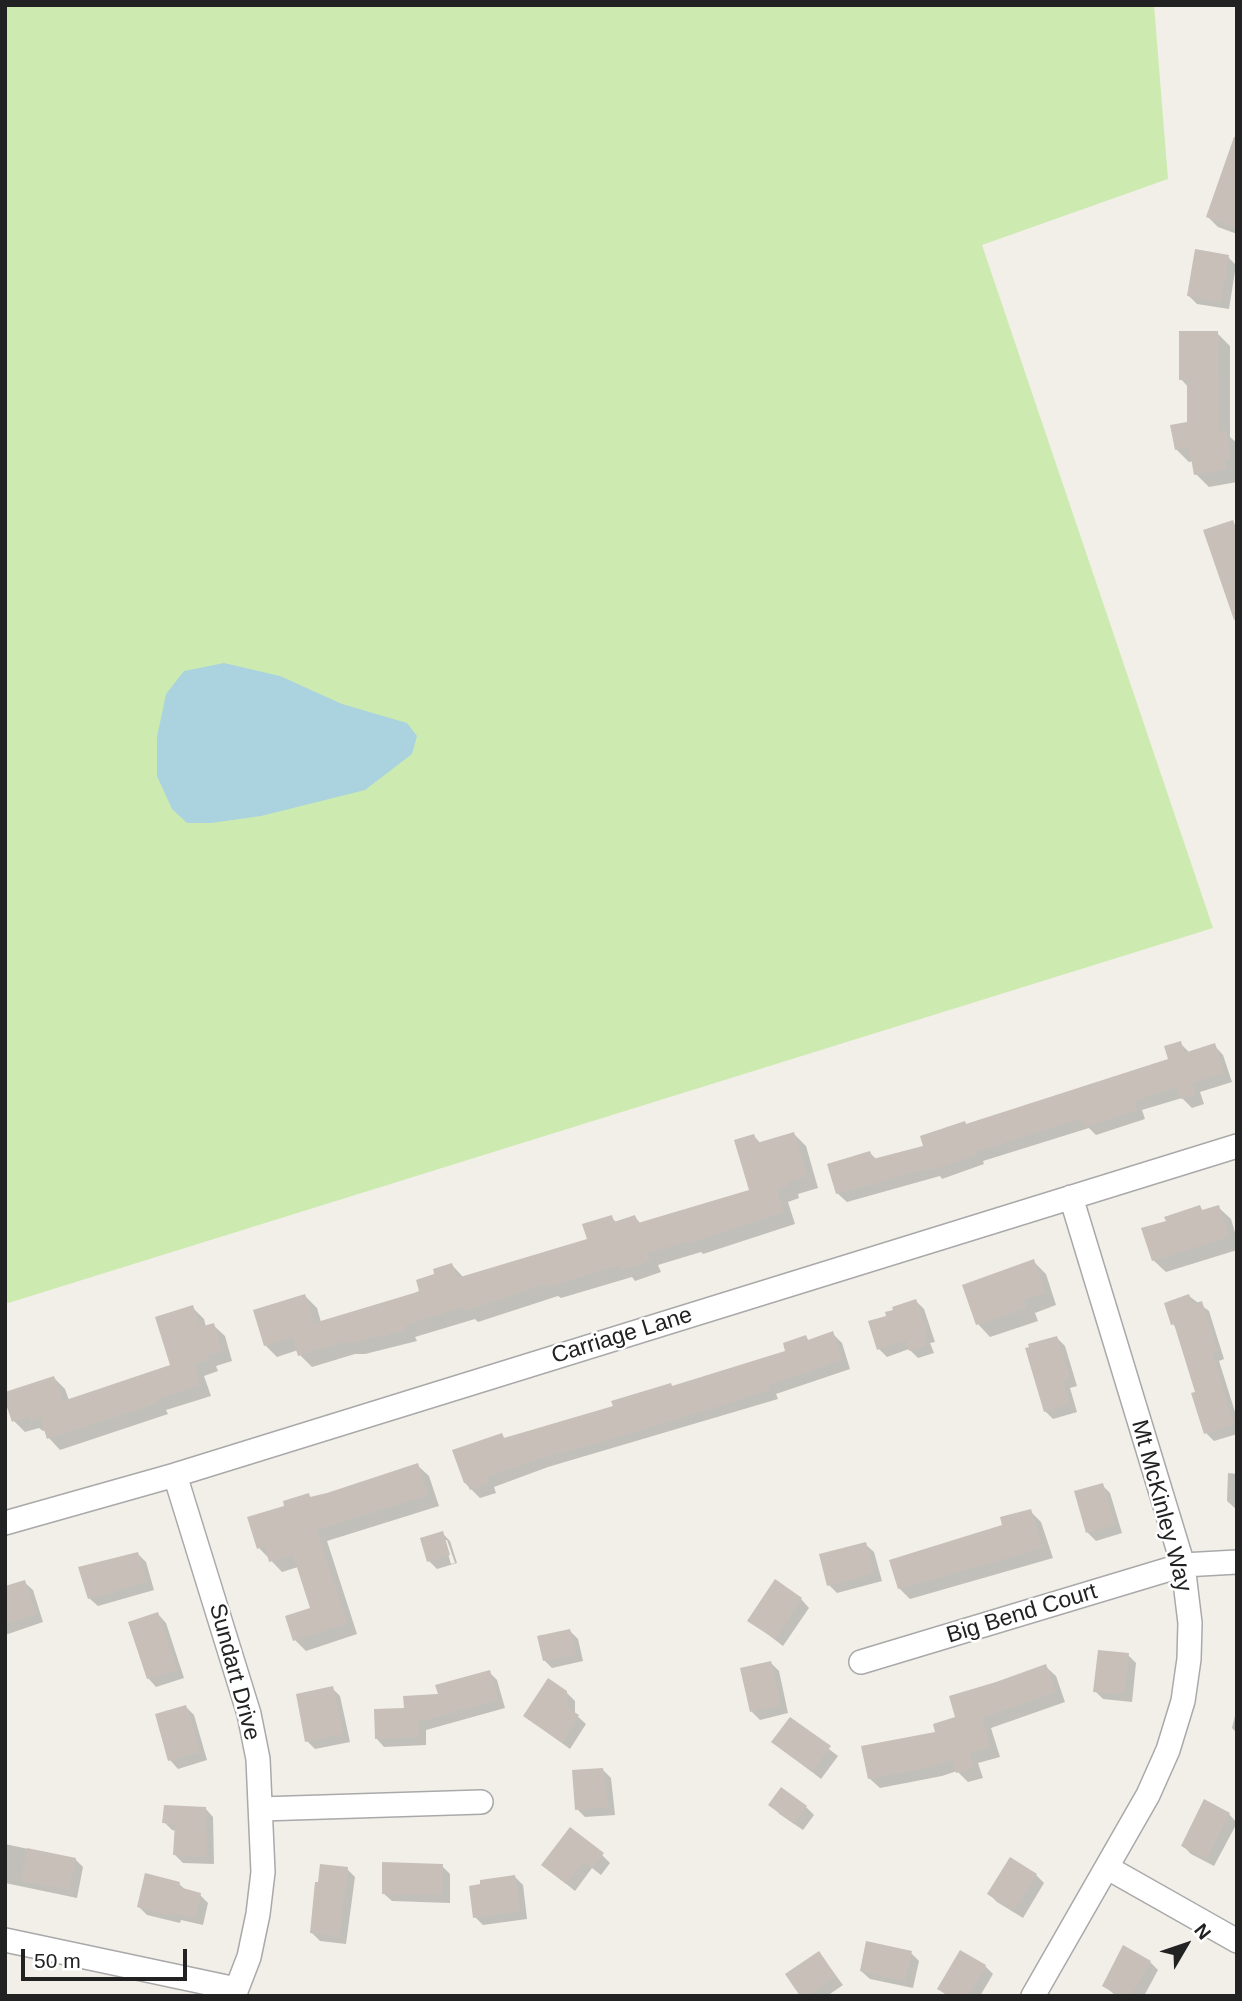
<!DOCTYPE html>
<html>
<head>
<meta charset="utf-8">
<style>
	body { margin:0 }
	#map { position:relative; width:1242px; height:2001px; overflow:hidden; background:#f2efe9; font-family:Arial,sans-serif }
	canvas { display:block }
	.frame { position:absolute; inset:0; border:7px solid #222; pointer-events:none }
	.north { position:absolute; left:1151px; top:1910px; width:70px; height:70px; -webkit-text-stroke:5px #fff; paint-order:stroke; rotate:51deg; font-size:19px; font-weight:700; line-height:28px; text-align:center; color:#222 }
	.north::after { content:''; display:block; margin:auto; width:24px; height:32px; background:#222; clip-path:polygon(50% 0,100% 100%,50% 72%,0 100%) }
	.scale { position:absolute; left:21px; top:1949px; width:166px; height:32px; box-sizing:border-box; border:4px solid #222; border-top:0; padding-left:9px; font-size:21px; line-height:24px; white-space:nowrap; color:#222; -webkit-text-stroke:5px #fff; paint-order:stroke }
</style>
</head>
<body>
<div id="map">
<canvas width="1242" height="2001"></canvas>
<div class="frame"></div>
<div class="north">N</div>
<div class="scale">50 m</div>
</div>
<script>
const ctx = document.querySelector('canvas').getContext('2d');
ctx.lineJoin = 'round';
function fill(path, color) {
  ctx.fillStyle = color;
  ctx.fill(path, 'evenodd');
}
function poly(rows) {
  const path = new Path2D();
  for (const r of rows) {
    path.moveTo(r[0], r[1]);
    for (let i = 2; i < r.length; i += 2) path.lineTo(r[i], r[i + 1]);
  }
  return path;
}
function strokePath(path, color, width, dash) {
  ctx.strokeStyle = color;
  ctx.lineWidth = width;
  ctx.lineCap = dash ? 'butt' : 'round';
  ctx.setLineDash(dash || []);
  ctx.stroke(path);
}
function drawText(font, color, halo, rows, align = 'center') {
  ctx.font = font + ' Arial,sans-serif';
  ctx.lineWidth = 5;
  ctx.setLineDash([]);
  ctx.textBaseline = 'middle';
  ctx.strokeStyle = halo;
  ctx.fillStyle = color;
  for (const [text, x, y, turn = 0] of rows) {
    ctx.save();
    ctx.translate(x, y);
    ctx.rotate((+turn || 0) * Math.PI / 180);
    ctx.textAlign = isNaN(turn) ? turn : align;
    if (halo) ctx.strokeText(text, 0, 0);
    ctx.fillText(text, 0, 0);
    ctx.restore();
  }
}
fill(poly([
	[5,5,1154,5,1168,179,982,245,1213,928,5,1304]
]), '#cdebb0');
fill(poly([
	[224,663,280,676,342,704,407,723,417,736,412,754,365,790,261,816,211,823,187,823,172,809,157,776,157,737,166,694,184,671]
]), '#aad3df');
fill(poly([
	[1237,134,1237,234,1218,227,1208,217],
	[1228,257,1236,265,1229,309,1197,304,1189,296],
	[1217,333,1230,346,1230,437,1237,443,1237,482,1209,487,1196,474,1194,461,1189,462,1176,449,1189,424,1189,388,1181,379],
	[1180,1043,1190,1053,1214,1045,1223,1055,1232,1082,1200,1092,1204,1104,1192,1108,1182,1098,1142,1110,1145,1119,1096,1135,1089,1128,983,1161,984,1164,942,1179,940,1176,847,1202,837,1193,870,1153,876,1159,925,1147,967,1126,1170,1060],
	[794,1134,806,1146,818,1188,798,1194,799,1198,788,1202,795,1224,703,1254,701,1252,658,1265,661,1272,635,1281,632,1277,561,1298,558,1296,478,1322,475,1319,415,1337,417,1341,365,1354,355,1354,312,1367,300,1355,298,1350,277,1357,265,1345,305,1296,317,1308,321,1322,415,1295,436,1275,452,1265,464,1278,589,1240,611,1217,617,1223,635,1217,641,1224,751,1191,754,1136,761,1144],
	[1200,1207,1203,1211,1218,1207,1231,1219,1237,1239,1237,1250,1166,1272,1153,1260,1168,1222],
	[1033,1261,1046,1274,1056,1305,1035,1313,1038,1321,990,1337,978,1324],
	[1189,1296,1209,1311,1224,1359,1219,1361,1237,1418,1237,1434,1214,1441,1206,1433,1198,1393,1177,1329,1173,1324],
	[916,1301,924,1309,935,1342,930,1343,934,1353,918,1358,909,1349,887,1357,879,1349,888,1317],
	[192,1307,204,1319,206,1327,213,1325,225,1336,232,1361,216,1366,218,1371,204,1376,211,1396,166,1410,168,1414,60,1450,49,1438,46,1430,43,1431,39,1428,25,1432,14,1421,54,1378,65,1389,69,1400,172,1366],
	[832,1333,842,1343,850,1369,776,1394,778,1399,548,1467,494,1487,496,1493,480,1498,465,1483,501,1435,506,1439,615,1407,788,1352,805,1337,809,1341],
	[1057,1338,1065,1346,1077,1386,1070,1388,1077,1412,1053,1419,1045,1411],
	[417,1465,429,1476,439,1506,327,1541,357,1634,306,1651,295,1640,312,1609,298,1567,282,1572,259,1548,286,1507,309,1495,312,1499],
	[1228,1473,1237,1474,1237,1510,1227,1501],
	[1102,1485,1110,1493,1122,1533,1096,1541,1088,1533,1076,1493],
	[1030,1511,1041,1522,1053,1558,910,1599,899,1588],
	[442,1533,450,1541,457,1563,437,1569,429,1561],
	[444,1540,447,1540,455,1563,451,1564],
	[865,1544,874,1552,882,1581,837,1593,829,1585],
	[138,1554,146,1562,154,1590,98,1606,89,1598],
	[24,1582,33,1590,43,1622,5,1635,5,1588],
	[801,1599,809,1608,783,1646,749,1620],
	[158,1614,166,1623,184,1678,156,1687,148,1678],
	[570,1631,578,1639,583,1661,552,1668,544,1660],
	[1128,1655,1136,1663,1132,1702,1103,1699,1095,1691],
	[771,1663,779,1671,788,1713,760,1720,752,1712],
	[1045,1666,1056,1676,1065,1702,991,1728,1000,1757,978,1763,983,1778,968,1782,957,1771,942,1776,880,1788,869,1778],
	[489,1672,497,1680,505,1708,426,1730,426,1745,384,1747,376,1738,406,1709,440,1696],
	[332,1688,340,1696,350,1742,315,1749,307,1741],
	[566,1692,575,1701,575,1714,586,1724,570,1749,525,1716],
	[186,1707,194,1715,207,1760,178,1769,170,1760,157,1715],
	[1237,1708,1237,1733,1232,1728],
	[790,1719,838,1756,821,1779,774,1742],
	[603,1770,611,1778,615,1815,585,1817,577,1809],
	[806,1807,814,1815,803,1830,778,1813],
	[205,1808,213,1817,214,1864,183,1863,175,1855,176,1831,172,1830,164,1822],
	[1229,1814,1237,1823,1214,1866,1191,1854,1183,1846],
	[5,1844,75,1859,83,1867,77,1898,5,1883],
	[602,1855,610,1863,601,1875,592,1868,575,1891,543,1865],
	[442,1866,450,1874,450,1903,392,1901,383,1893],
	[347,1869,355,1877,346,1944,320,1941,312,1933],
	[1036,1875,1044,1883,1023,1918,997,1902,989,1894],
	[515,1877,523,1885,527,1919,483,1925,475,1917],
	[179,1884,187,1891,200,1895,208,1903,203,1925,181,1920,180,1923,147,1915,139,1907],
	[819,1953,843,1985,827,1996,802,1996],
	[911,1953,919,1961,913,1988,870,1979,861,1971],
	[1150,1962,1158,1970,1144,1996,1116,1996,1105,1986],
	[985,1966,993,1974,980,1996,947,1996,940,1989]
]), '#0003');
fill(poly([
	[1234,137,1237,137,1237,228,1206,217],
	[1195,249,1229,255,1221,302,1187,296],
	[1179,331,1218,331,1219,432,1226,430,1231,458,1225,460,1227,469,1194,475,1189,447,1175,450,1170,425,1187,422,1187,380,1179,380],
	[1233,520,1237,531,1237,619,1234,620,1203,530],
	[1181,1041,1184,1053,1215,1043,1224,1073,1192,1083,1196,1095,1181,1099,1177,1087,1134,1101,1137,1110,1085,1127,1082,1118,975,1152,976,1155,931,1170,930,1168,836,1194,827,1164,870,1151,873,1159,923,1146,920,1136,965,1121,966,1124,1168,1059,1164,1046],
	[794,1132,807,1176,787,1182,788,1186,777,1190,784,1212,689,1243,688,1241,647,1253,650,1261,621,1270,620,1265,547,1287,546,1284,464,1311,463,1307,405,1325,406,1330,380,1337,379,1335,352,1343,343,1342,298,1356,292,1337,264,1346,253,1310,305,1294,314,1323,414,1293,419,1291,416,1280,434,1274,433,1269,452,1263,457,1278,587,1239,582,1224,612,1215,614,1222,635,1215,638,1223,749,1190,734,1140,754,1134,757,1143],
	[1200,1205,1202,1210,1219,1205,1228,1237,1152,1261,1141,1228,1166,1221,1164,1217],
	[1034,1259,1045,1293,1023,1300,1027,1308,976,1325,962,1285],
	[1189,1294,1192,1304,1202,1301,1217,1351,1212,1353,1234,1424,1204,1434,1191,1393,1195,1392,1174,1324,1171,1325,1164,1303],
	[916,1299,928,1334,924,1335,927,1345,909,1351,905,1340,877,1350,868,1321,886,1316,885,1312,893,1310,892,1307],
	[193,1305,200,1327,214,1323,222,1350,206,1355,208,1360,194,1364,200,1385,156,1399,158,1403,47,1439,40,1417,30,1421,29,1416,12,1422,5,1401,5,1392,54,1376,63,1401,170,1365,155,1317],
	[833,1331,842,1360,768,1385,770,1390,622,1436,539,1459,486,1477,488,1483,470,1490,467,1483,464,1483,452,1450,502,1433,504,1438,613,1406,611,1401,671,1383,672,1386,785,1351,783,1343,806,1335,808,1340],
	[1057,1336,1070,1378,1063,1380,1070,1404,1044,1412,1025,1348,1029,1347,1028,1344],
	[418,1463,428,1495,316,1530,347,1623,293,1641,285,1616,310,1608,293,1555,269,1562,265,1546,257,1549,247,1517,284,1506,283,1501,309,1493,310,1497,327,1493],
	[1103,1483,1115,1525,1086,1533,1074,1491],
	[1031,1509,1043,1548,898,1589,889,1560,1002,1525,1000,1517],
	[443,1531,450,1555,427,1562,420,1538],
	[866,1542,874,1573,827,1586,819,1554],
	[138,1552,147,1582,88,1599,78,1567],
	[775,1579,802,1598,775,1639,747,1621],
	[25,1580,36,1614,5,1624,5,1586],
	[158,1612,177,1670,147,1679,128,1622],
	[570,1629,576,1654,543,1661,537,1636],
	[1098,1650,1129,1653,1124,1694,1093,1692],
	[771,1661,781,1705,750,1712,740,1668],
	[1046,1664,1056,1692,982,1718,990,1747,969,1753,974,1768,956,1773,952,1759,931,1767,868,1779,861,1746,935,1732,933,1724,955,1717,949,1696,996,1682],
	[490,1670,498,1700,418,1722,419,1737,375,1739,374,1709,404,1708,403,1696,438,1694,435,1685],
	[548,1678,567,1691,568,1708,579,1715,562,1743,523,1716],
	[333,1686,343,1734,305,1742,296,1694],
	[186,1705,200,1752,168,1761,155,1714],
	[790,1717,831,1746,812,1772,771,1742],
	[603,1768,608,1807,575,1810,572,1770],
	[781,1787,807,1806,794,1824,768,1805],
	[1204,1799,1230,1813,1206,1859,1181,1846],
	[164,1805,206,1807,207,1857,173,1855,175,1824,162,1823],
	[570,1827,604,1853,592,1868,583,1862,566,1884,541,1865],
	[27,1848,76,1858,69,1890,21,1881],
	[1010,1857,1037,1874,1014,1911,987,1894],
	[382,1862,443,1864,442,1895,382,1894],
	[320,1864,348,1867,339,1937,310,1933,315,1882,318,1882],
	[145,1873,180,1882,179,1887,201,1893,195,1918,173,1913,173,1916,137,1907],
	[515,1875,520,1911,473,1918,469,1886,480,1884,480,1880],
	[866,1941,912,1951,905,1981,860,1971],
	[1123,1945,1151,1961,1131,1996,1119,1996,1102,1986],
	[960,1950,986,1965,968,1996,949,1996,937,1989],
	[819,1951,836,1976,807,1996,800,1996,785,1974]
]), '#c7bfb8');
const minor = poly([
	[175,1475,249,1714,258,1759,263,1872,258,1914,249,1957,234,1996],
	[5,1523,175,1475,1237,1146],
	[861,1662,1183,1565,1237,1562],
	[261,1809,481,1802],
	[1108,1868,1237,1941],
	[5,1940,236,1989],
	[1033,1996,1148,1795,1168,1750,1183,1701,1189,1659,1190,1623,1183,1565,1071,1197]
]);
strokePath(minor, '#a9a9a9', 26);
strokePath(minor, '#fff', 23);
drawText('23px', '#222', '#fff', [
	["Carriage Lane",622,1336,-17],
	["Mt McKinley Way",1161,1506,75],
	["Big Bend Court",1022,1614,-17],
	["Sundart Drive",234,1672,75]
]);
</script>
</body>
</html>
